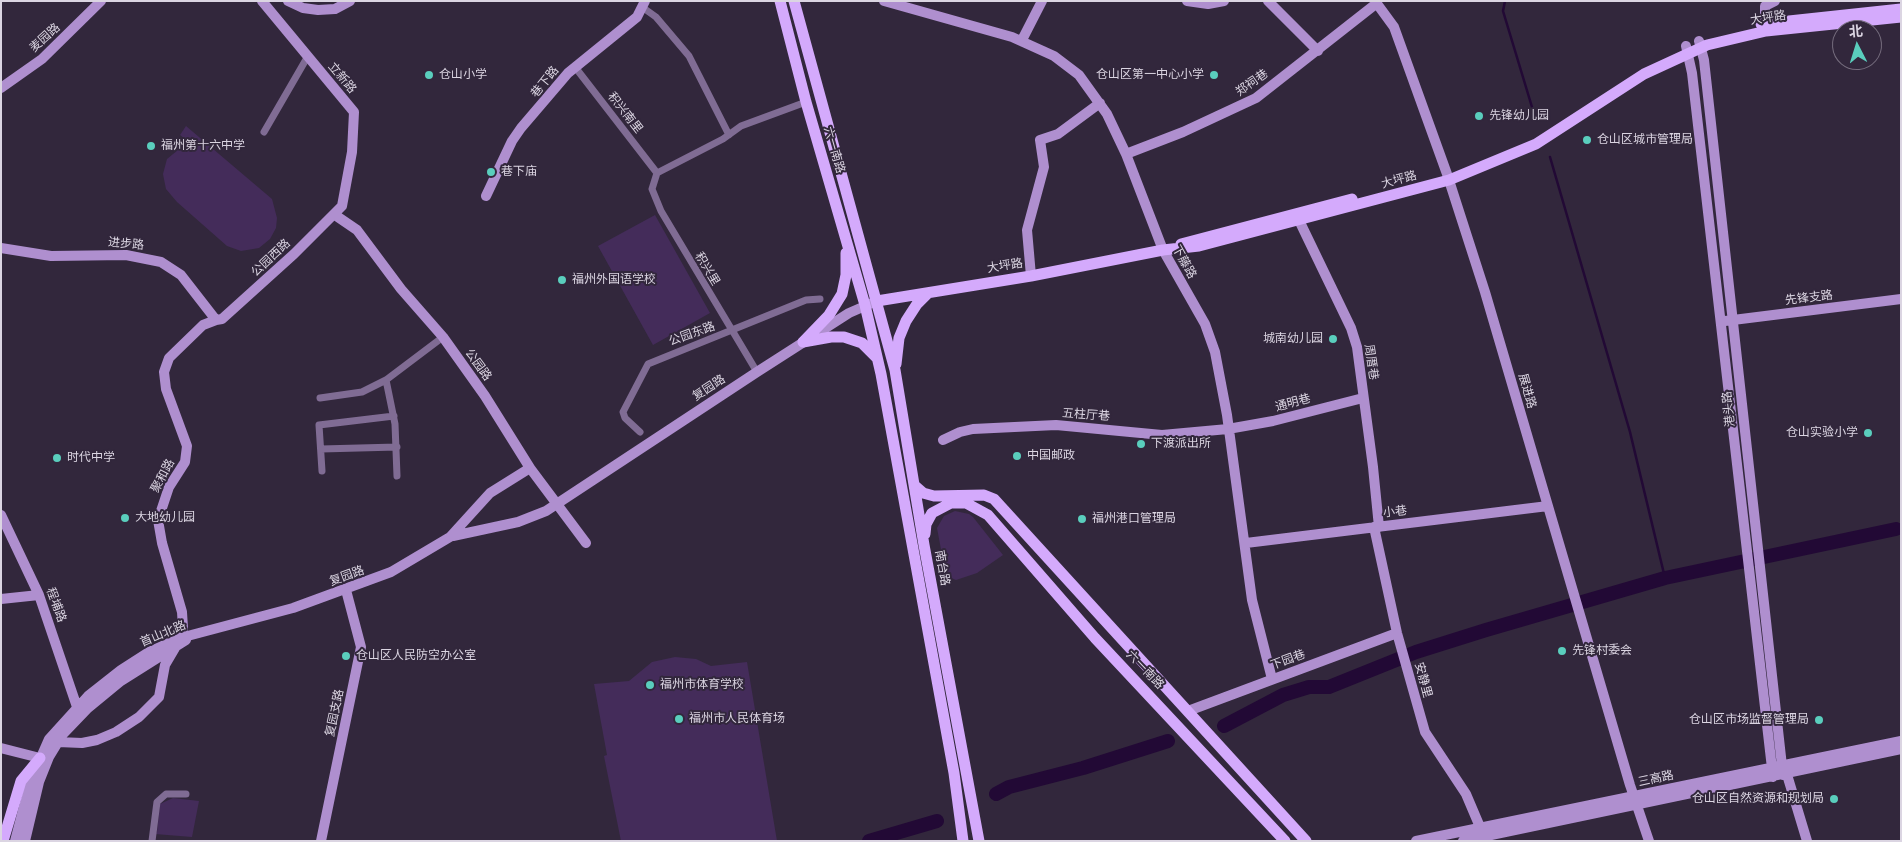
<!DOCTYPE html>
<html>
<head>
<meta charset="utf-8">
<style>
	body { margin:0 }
	#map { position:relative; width:1902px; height:842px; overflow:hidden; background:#32273c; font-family:"PT Sans Narrow","Noto Sans SC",sans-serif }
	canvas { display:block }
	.frame { position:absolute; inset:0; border:2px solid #dbd5e2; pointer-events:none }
	.north { position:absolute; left:1832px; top:20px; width:50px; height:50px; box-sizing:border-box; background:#32273c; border:1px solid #766d7e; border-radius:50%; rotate:355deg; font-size:14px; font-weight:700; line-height:20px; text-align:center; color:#dbd5e2 }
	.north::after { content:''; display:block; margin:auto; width:18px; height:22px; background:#5acebd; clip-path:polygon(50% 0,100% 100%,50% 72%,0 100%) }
</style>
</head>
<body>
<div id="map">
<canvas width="1902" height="842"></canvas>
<div class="frame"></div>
<div class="north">北</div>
</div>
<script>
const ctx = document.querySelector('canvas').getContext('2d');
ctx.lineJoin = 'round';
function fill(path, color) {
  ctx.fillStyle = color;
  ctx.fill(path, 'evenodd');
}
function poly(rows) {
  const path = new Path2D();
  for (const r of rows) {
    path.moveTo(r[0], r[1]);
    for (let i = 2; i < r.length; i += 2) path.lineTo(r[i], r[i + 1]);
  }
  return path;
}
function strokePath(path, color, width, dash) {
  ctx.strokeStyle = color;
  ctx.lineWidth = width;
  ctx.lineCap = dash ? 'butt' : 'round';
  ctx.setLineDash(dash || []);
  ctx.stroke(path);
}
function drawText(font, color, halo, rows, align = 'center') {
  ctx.font = font + ' "PT Sans Narrow","Noto Sans SC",sans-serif';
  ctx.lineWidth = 4;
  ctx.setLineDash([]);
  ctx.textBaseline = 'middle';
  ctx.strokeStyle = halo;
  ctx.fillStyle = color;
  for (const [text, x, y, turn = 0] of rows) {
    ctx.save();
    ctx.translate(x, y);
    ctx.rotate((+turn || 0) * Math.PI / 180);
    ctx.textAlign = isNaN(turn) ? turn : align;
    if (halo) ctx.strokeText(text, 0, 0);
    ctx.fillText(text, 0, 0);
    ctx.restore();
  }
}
fill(poly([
	[186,126,272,199,277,218,276,228,270,239,259,248,241,251,227,246,177,202,166,189,163,174,167,159,178,150,191,144,180,135],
	[655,215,710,313,653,345,598,246],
	[955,511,969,514,973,517,1003,555,977,573,956,580,946,576,937,528,944,516],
	[675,657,696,659,711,666,747,662,777,841,621,841,604,756,607,755,594,684,629,681,652,662],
	[173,798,199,801,192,837,155,834,157,832,160,804]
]), '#442c5a');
strokePath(poly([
	[1505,1,1503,11,1535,117],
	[1550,157,1630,432,1665,578]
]), '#220935', 2.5);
strokePath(poly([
	[1224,726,1283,695,1309,687,1329,687,1416,652,1486,630,1665,578,1896,529],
	[996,794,1009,787,1083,768,1168,741],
	[869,841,937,821]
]), '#220935', 14);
strokePath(poly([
	[642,7,656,17,689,56,729,135],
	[575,67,657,173],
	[264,132,308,56],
	[657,173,652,189,661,211,757,372],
	[657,173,723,139,741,126,806,102],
	[386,380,395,424,397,476],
	[320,398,362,392,386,380,443,337],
	[640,432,625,418,623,412,648,364,806,300,820,299],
	[321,449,397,447],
	[322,471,319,425,394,416],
	[152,841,157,802,166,794,186,794]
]), '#806c94', 7);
strokePath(poly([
	[288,1,303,8,318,10,335,9,350,1],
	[884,1,1012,37,1054,56,1079,75,1107,114,1126,154,1163,250,1205,324,1215,352,1227,415,1252,600,1272,679],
	[1187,1,1208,4,1224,1],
	[1268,1,1318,51],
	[1375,1,1394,27,1447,174,1485,292,1630,785,1649,841],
	[1765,23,1765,6,1775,1],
	[1022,40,1042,1],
	[1699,41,1704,60,1783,775],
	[1686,46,1692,73,1773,777],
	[1,88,42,59,101,1],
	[1126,154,1183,132,1256,98,1377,3],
	[486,196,512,141,521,128,568,73,637,17,645,1],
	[1296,214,1351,328,1357,347,1373,467,1379,527],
	[335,215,357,230,401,289,443,337,485,396,530,468,586,543],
	[1,248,51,256,126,255,161,262,181,275,216,320,222,319,294,254,342,206,352,152,354,112,262,1],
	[1031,276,1027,230,1044,167,1040,140,1058,134,1100,103],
	[1725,321,1901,299],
	[943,440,960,432,973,429,1056,425,1162,435,1228,429,1273,421,1363,398],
	[1,515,39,595,77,707],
	[1374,527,1397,633,1425,732,1466,794,1480,827],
	[453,536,518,522,546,511,757,372,849,313,872,303],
	[1246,543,1548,506],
	[1,599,39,595],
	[180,638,183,628,182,612,162,543,158,520,169,487,185,462,187,446,166,389,164,372,169,358,203,325,216,320],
	[1188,711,1397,633],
	[58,742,82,743,97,740,116,732,139,717,159,697,165,665,175,648],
	[1,748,40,758],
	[1785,768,1807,841],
	[15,841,31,780,49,739,88,696,121,670,149,652,180,638,293,608,391,572,450,537,490,493,530,468],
	[25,841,39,782,49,757,63,734,87,709,121,681,186,640],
	[321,841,361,647,346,590],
	[1416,841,1901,741],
	[1463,841,1901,749]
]), '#af8fcf', 10);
strokePath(poly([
	[780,1,806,102,865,305,881,374,954,773,963,841],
	[794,1,895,370,924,545,979,841],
	[1761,24,1901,9],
	[1181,244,1352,199],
	[877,301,1031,276,1163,250,1199,246,1449,180,1536,144,1644,74,1707,45,1766,31,1901,17],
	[803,342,829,315,842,294,846,275,846,253],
	[803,342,831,337,844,337,862,343,876,357],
	[896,364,899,338,906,321,917,304,928,293],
	[915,486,923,493,934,496,984,495,994,499,1306,841],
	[925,534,926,524,932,513,951,503,966,503,988,515,1095,638,1285,841],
	[3,841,21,781,40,758]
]), '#d4aafc', 11);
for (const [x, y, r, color] of [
	[429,75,5,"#5acebd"],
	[1214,75,5,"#5acebd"],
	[1479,116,5,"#5acebd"],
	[1587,140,5,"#5acebd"],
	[151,146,5,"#5acebd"],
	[491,172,5,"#5acebd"],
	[562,280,5,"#5acebd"],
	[1333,339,5,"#5acebd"],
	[1868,433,5,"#5acebd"],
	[1141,444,5,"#5acebd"],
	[1017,456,5,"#5acebd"],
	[57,458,5,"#5acebd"],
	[125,518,5,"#5acebd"],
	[1082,519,5,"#5acebd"],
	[1562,651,5,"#5acebd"],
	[346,656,5,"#5acebd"],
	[650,685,5,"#5acebd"],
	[679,719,5,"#5acebd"],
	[1819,720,5,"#5acebd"],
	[1834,799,5,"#5acebd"]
]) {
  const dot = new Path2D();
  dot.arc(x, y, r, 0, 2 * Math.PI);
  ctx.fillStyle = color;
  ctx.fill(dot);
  strokePath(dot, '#32273c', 2);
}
drawText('12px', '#dbd5e2', '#32273c', [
	["大坪路",1768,18,-8],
	["麦园路",45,38,-42],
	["立新路",342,78,50],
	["巷下路",545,82,-51],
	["郑祠巷",1252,83,-35],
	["积兴南里",625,113,52],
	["六一南路",834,150,74],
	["大坪路",1399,180,-15],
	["进步路",126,244,5],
	["公园西路",271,258,-43],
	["下藤路",1184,262,61],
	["大坪路",1005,266,-9],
	["积兴里",707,269,59],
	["先锋支路",1809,298,-7],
	["公园东路",692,334,-20],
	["周厝巷",1371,362,82],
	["公园路",478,365,54],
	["复园路",709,388,-33],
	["展进路",1527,391,74],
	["通明巷",1293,403,-15],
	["港头路",1729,409,-96],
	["五柱厅巷",1086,415,4],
	["聚和路",163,476,-62],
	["小巷",1395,512,-7],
	["南台路",942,568,80],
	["复园路",347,576,-20],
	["程埔路",56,605,70],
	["首山北路",163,634,-23],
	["下园巷",1288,660,-20],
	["六一南路",1145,670,46],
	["安静里",1423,680,75],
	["复园支路",335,713,-78],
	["三高路",1656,779,-12]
]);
drawText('12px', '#dbd5e2', '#32273c', [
	["仓山小学",439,75],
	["仓山区第一中心小学",1204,75,"right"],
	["先锋幼儿园",1489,116],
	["仓山区城市管理局",1597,140],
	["福州第十六中学",161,146],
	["巷下庙",501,172],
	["福州外国语学校",572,280],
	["城南幼儿园",1323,339,"right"],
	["仓山实验小学",1858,433,"right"],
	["下渡派出所",1151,444],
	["中国邮政",1027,456],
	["时代中学",67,458],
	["大地幼儿园",135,518],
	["福州港口管理局",1092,519],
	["先锋村委会",1572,651],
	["仓山区人民防空办公室",356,656],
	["福州市体育学校",660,685],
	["福州市人民体育场",689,719],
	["仓山区市场监督管理局",1809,720,"right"],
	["仓山区自然资源和规划局",1824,799,"right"]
], 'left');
</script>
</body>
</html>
